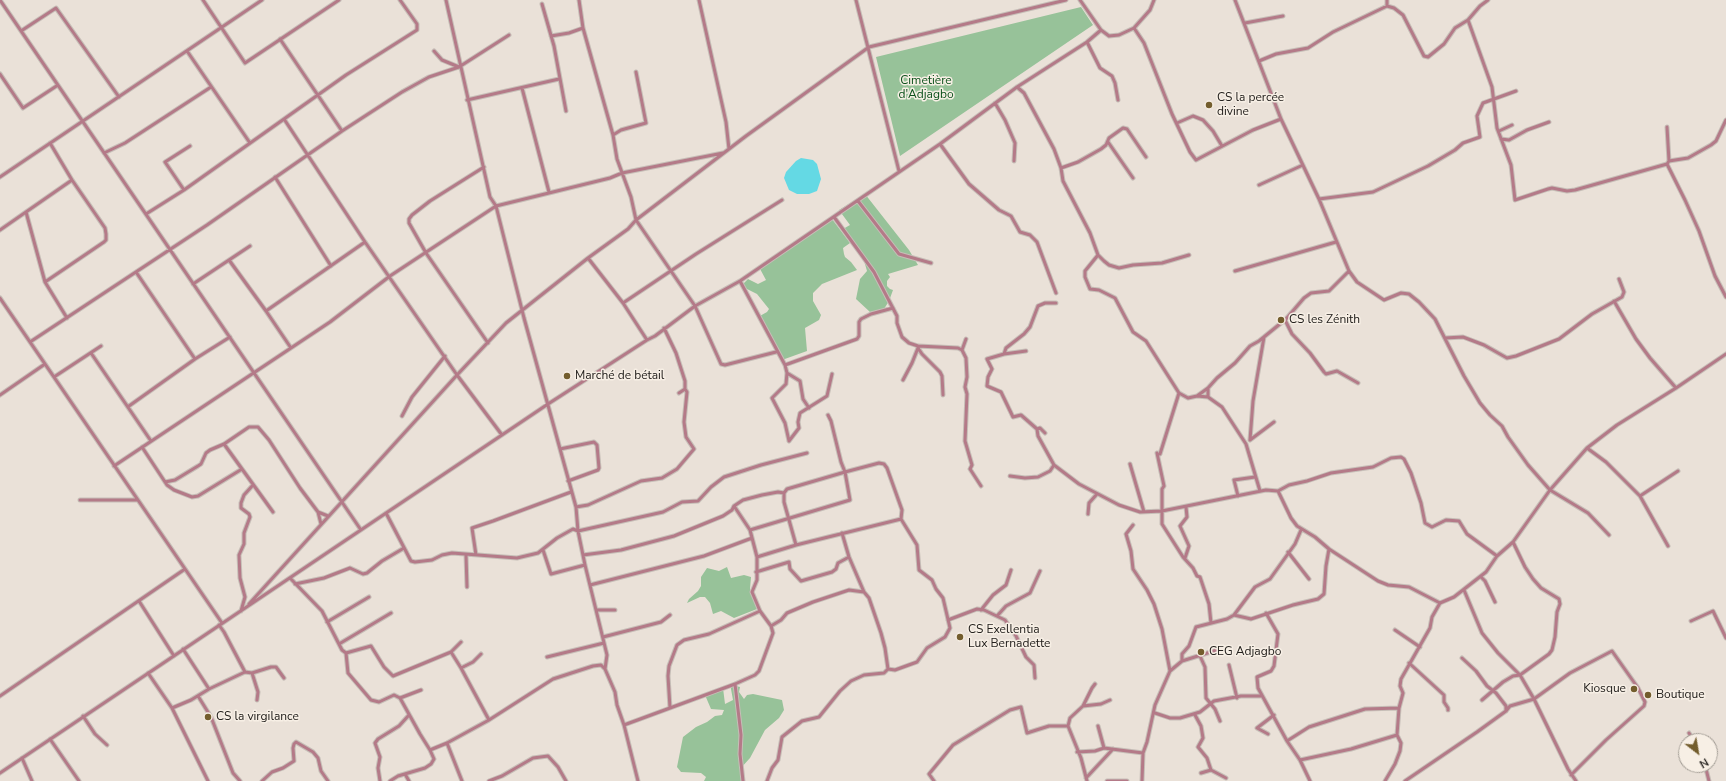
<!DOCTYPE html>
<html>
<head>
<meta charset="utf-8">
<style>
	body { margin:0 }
	#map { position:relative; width:1726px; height:781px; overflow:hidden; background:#eae1d8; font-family:"Nunito Sans",sans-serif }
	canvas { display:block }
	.north { position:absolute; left:1678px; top:733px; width:40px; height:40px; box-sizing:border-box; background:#f7efe5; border:1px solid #a39d95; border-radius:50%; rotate:149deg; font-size:11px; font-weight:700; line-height:16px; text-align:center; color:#24211e }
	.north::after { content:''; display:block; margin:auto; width:14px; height:18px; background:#735d2d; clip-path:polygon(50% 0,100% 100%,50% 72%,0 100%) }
</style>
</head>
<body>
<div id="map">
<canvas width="1726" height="781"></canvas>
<div class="north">N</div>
</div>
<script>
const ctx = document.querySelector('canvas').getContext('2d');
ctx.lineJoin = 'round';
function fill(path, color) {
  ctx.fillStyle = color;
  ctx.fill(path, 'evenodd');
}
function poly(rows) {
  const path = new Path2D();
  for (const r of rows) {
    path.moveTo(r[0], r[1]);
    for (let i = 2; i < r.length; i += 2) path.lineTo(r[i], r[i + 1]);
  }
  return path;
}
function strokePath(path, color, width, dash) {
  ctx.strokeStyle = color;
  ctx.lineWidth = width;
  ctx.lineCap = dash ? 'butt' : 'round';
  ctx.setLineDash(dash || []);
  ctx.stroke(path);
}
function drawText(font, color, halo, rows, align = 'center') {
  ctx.font = font + ' "Nunito Sans",sans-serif';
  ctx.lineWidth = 3;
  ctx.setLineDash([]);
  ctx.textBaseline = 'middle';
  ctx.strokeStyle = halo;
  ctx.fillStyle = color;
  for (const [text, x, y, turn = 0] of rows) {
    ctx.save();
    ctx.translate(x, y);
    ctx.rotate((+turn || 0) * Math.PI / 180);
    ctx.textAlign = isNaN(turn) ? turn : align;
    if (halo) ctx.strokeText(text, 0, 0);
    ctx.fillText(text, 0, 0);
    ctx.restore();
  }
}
fill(poly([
	[1081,7,1093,25,900,156,876,57],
	[865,194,909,250,918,265,888,274,890,277,887,281,887,286,890,289,893,290,889,301,884,309,870,312,856,299,860,279,867,271,863,257,843,229,850,225,839,210],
	[829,218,832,219,850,243,843,248,844,254,845,257,851,262,857,270,822,284,813,293,813,301,821,315,819,320,805,328,807,351,782,360,758,317,767,312,769,309,757,294,745,288,743,284,748,279,758,284,766,280,759,267],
	[727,567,731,578,744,575,751,577,750,589,757,609,734,618,721,611,713,614,710,603,705,597,700,597,687,603,689,599,698,591,701,586,701,577,707,568,719,571],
	[736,686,740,687,739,692,744,699,747,695,753,694,782,700,784,710,779,718,765,730,750,758,740,769,742,781,704,781,706,777,701,773,681,772,677,767,683,737,696,727,707,722,715,716,722,715,724,710,711,709,705,695,723,688,725,704,733,700,731,689,731,687]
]), '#97c299');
fill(poly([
	[801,158,813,160,817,164,821,179,817,191,809,194,797,194,789,190,784,178,786,172,796,161]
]), '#64d9e4');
const minor = poly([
	[0,0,361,530],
	[203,0,245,63,339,0],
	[446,0,490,197,496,206,524,318,576,507,578,531,585,565,607,655,605,669,615,692,617,705,624,725,638,781],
	[579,0,583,28,613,135,617,159,631,197,636,220,695,306,721,364,725,365,776,352],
	[699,0,726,122,729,149],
	[856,0,899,171],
	[1080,0,1101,30,1109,36,1119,35,1134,28,1150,10,1154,0],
	[1235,0,1281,119,1319,199,1349,271,1357,282,1384,300,1401,293,1409,294,1419,302,1435,319,1464,376,1480,403,1490,415,1502,426,1508,437,1528,465,1550,490,1588,513,1609,535],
	[542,4,554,46,566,111],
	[1387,6,1387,0],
	[1468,20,1492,87,1497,128,1511,165,1515,200,1548,189,1552,188,1567,191,1575,190,1667,164],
	[1245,23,1283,16],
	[1134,28,1144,43,1172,114,1190,152,1196,160,1253,130,1281,119],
	[21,31,56,8,119,97],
	[551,36,569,33,583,28],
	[280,39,342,131],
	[1087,42,1100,68,1112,76,1115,83,1118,100],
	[187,51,250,143],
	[434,51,442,60,459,67],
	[1259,61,1276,54,1308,48,1333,32,1387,6,1394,8,1403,15,1424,56,1428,57,1444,44,1455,28,1468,20,1480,6,1488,0],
	[0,74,23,108,58,85],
	[1017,87,1024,93,1054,149,1061,168,1063,181,1090,233,1098,255,1104,261,1109,265,1119,268,1133,265,1162,263,1189,255],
	[522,88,549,192],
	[467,100,559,79],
	[995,103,1005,120,1015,143,1014,161],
	[284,119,365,242,457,375,502,435],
	[1177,123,1193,116,1203,120,1213,131,1222,146],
	[1667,127,1669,161,1667,164,1685,200,1699,231,1715,276,1726,297],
	[1499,131,1512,125],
	[613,135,621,130,646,123,636,72],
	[1501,139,1509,140,1527,130,1549,122],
	[1108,142,1133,178],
	[940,144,969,184,999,210,1011,216,1020,232,1030,235,1037,242,1056,293],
	[104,153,125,143,211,87],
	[1669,161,1688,158,1711,145,1716,141,1726,120],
	[484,167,430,201,412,215,409,219,409,223,426,253,488,343],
	[1061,168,1078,162,1101,149,1106,145,1109,138,1123,128,1127,129,1146,157],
	[0,177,262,0],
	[275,177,331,266],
	[1259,185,1303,165],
	[184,190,165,162,190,146],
	[1319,199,1373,192,1428,166,1455,150,1463,143,1480,137,1477,116,1483,103,1516,91],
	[858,201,899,254,931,263],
	[26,212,45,282,67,318],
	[146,214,184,190,346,75,417,30,417,24,400,0],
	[834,217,874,272,897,316,897,323,902,337,909,343,918,346,958,348,962,350,966,358,967,377,965,387,967,394,965,441,972,465,970,469,981,486],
	[0,230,72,180],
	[1098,255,1085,271,1085,277,1090,289,1099,290,1115,298,1133,332,1146,341,1179,393,1188,398,1197,396,1208,397],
	[588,258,623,303,647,340],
	[229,260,266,311,291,348],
	[1235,271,1336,242],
	[136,272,195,359],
	[740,281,785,365,857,339,859,336,859,322,861,319,871,314,893,308],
	[45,282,104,242,106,240,106,234,105,228,72,180,50,143],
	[193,284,250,246],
	[0,298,222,623],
	[1614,301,1636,339,1650,358,1676,388],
	[623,303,696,254,782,200],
	[266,311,365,242],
	[1285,320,1292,334,1310,353,1324,372,1326,374,1337,371,1358,383],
	[664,328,676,353,685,381,685,389,679,393],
	[1445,338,1463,337,1484,345,1507,358,1516,356,1559,339,1592,314,1622,297,1624,292,1619,279],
	[30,342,207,225,342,131,402,92,429,77,459,67,509,35],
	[918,346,918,348,922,354,940,372,942,376,943,395],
	[962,350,966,339],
	[1026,351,1004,354,987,359,992,369,988,377,987,386,1001,392,1013,417,1021,415,1037,429,1038,436,1054,465,1079,484,1119,505,1140,512,1162,511,1266,490,1278,491,1289,485,1307,481,1331,473,1373,467,1391,458,1401,457,1404,459,1411,473,1421,503,1425,523,1432,527,1446,520,1459,521,1467,534,1497,556],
	[91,353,151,441],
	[1004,354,1006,348,1024,334,1030,327,1038,306,1045,303,1056,303],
	[785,365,787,373,786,384,772,398,785,423,789,441],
	[787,373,800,381,803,399,809,408],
	[54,377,101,346],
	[903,380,912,363,918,348],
	[0,395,45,364],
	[1197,396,1208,388],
	[129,406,195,359,230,337],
	[402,416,412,397,445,356],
	[1037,429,1040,428,1045,433],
	[1250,440,1253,401,1264,337],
	[1250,440,1274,422],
	[789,441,799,428,798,422,800,413,827,396,832,374],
	[224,444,273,512],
	[142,447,167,485,174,490,192,497,198,496,242,469],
	[1587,448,1606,462,1640,496,1668,546],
	[560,449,594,442,597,445,599,468,598,470,568,481],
	[1157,453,1164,486,1162,489,1162,524,1183,557,1193,568,1197,576,1200,577,1209,604,1211,623],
	[1160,454,1179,393],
	[1130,464,1144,512],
	[114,466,330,322,390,276,496,206,610,178,622,173,723,153],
	[1010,476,1025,478,1038,477,1050,471,1054,465],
	[165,482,175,480,198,466,201,464,206,453,210,450,224,444,249,427,258,427,269,440,300,488,318,512,328,516],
	[1260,491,1246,444,1222,407,1208,397,1208,388,1217,378,1235,363,1250,346,1259,341,1286,319,1304,298,1311,293,1329,291,1349,271],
	[1238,496,1234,480,1255,477],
	[1640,496,1678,471],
	[80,500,137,500],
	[734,506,743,500,762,495,778,492,784,493],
	[576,507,588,505,641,481,662,478,677,469,694,449,686,437,684,422,687,392,685,389],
	[318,512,321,524],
	[386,513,411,561,415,562,432,560,442,555,452,553,517,558,538,553,557,538,573,529,578,531,663,512,682,502,698,501,711,487,724,477,761,465,807,453],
	[1088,514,1089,503,1097,494],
	[1133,525,1126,534,1131,551,1133,569,1147,590,1154,604,1162,629,1170,671,1155,705,1147,742,1143,753,1142,781],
	[842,533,849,557,864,592,869,598,881,633,885,648,888,669],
	[1329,549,1378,581,1388,585,1409,587,1440,603],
	[543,550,551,574,585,565],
	[1288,552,1309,579],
	[466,555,467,587],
	[476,555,472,528,493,521,571,492],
	[583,555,621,550,674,536,723,516,732,510,734,506,750,530],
	[757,557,796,545,901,519],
	[1185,558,1189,546,1180,526,1187,517,1186,507],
	[756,572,789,562,790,569,801,581,832,572,836,569,838,563,849,557],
	[1481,577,1485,581,1495,602],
	[290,578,322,611,342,650,346,653],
	[295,584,324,578,350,568,363,574,367,573,382,561,404,548],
	[590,585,704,556,752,538],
	[1464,590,1482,633,1498,653,1520,675,1534,699,1568,769,1576,781],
	[139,601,174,656],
	[249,604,457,375,506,323,588,258,628,229,636,220,746,136,869,47,1066,0],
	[596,610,615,610],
	[981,610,993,595,1006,585,1011,570],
	[241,611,245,597,240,578,239,555,244,544,244,533,250,517,249,514,241,508,241,503,244,495,253,485],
	[1266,613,1278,634,1274,666,1271,671,1257,677,1258,688,1287,741,1300,760],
	[1234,615,1251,619,1293,605,1318,599,1324,594,1326,566,1329,549,1315,537,1297,526,1291,518,1278,491],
	[997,616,1006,606,1030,593,1040,571],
	[948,620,977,609,984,610,1005,620,1016,636,1026,657,1034,665,1035,678],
	[1691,621,1713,611,1726,638],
	[327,622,369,597],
	[771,626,781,620,787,613,813,602,849,590,864,592],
	[1395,630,1420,647],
	[603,637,661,622,670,615],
	[339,644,391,613],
	[183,649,209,689],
	[451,652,461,668,489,720],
	[346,653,348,673,371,700,379,702,394,695,400,698,420,734,430,750,434,759,431,764,425,768,398,776,390,781],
	[346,653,371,646,384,667,393,676,451,652,461,642],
	[1200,656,1205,667,1206,698,1215,709,1220,721],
	[547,657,604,643],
	[1462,658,1476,671,1487,686,1496,693,1506,706,1506,711],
	[1182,661,1217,650],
	[1409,663,1444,695,1444,702,1448,708,1448,710],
	[1229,665,1237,698],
	[461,668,473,662,481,654],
	[1170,671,1182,661,1182,654,1189,646,1196,627,1227,619,1234,615,1255,587,1270,579,1295,544,1301,530],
	[245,672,252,673,271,667,276,667,284,678],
	[148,673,172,708,191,700,209,689,245,672,224,632,219,625],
	[252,673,258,692,257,700],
	[735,684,741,735,740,754,743,781],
	[0,696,185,569],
	[198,696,211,717,233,773,240,781],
	[400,698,421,690],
	[1482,700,1503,682,1513,676,1520,675,1549,654,1552,650,1555,637,1557,612,1560,604,1559,599,1541,588,1533,579,1525,567,1513,542],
	[1083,706,1092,688,1095,684],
	[172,708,208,781],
	[670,708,668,676,669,666,677,645,684,640,709,634,760,611],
	[1155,713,1170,718,1180,718,1200,712,1214,701,1241,696,1262,696],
	[1195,715,1201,726,1203,738,1198,747,1207,758,1211,770,1226,778],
	[83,716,95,734,107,745],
	[624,725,735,684,755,675,759,671,773,633,771,626,760,611,752,592,757,580,757,557,750,530,850,500,845,472,841,462,831,421,828,415],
	[1068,726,1070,718,1083,706,1101,704,1110,700],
	[1098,726,1104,748],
	[1689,733,1694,741],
	[1268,734,1257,728,1274,715],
	[50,739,79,781],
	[1287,741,1309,727,1365,709,1399,708],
	[447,743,462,781],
	[430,750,447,743,489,720,553,679,593,666,601,665,605,669],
	[1077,752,1095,751,1104,748,1143,753],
	[22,758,32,781],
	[1705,765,1709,781],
	[0,773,548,404,647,340,655,336,695,306,740,281,940,144,1017,87,1087,42,1101,30],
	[1201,773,1211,770],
	[405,774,409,781],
	[1086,778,1113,749],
	[262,781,272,772,283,768,294,761,293,748,294,744,296,742,313,752,318,758,321,771,328,781],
	[380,781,378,768,380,757,375,743,378,739,399,726,409,715],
	[489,781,502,776,533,758,548,756,558,767,566,781],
	[767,781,772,768,778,760,782,737,802,721,819,717,840,691,851,681,864,675,884,673,888,669,895,670,917,662,927,648,945,637,950,628,943,598,936,589,932,580,919,570,917,545,901,519,902,510,887,468,884,464,879,463,845,472,787,489,784,493,784,502,796,545],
	[934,781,929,774,953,745,1010,710,1021,707,1027,733,1049,726,1068,726,1081,758,1087,781],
	[1107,781,1127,781],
	[1310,781,1300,760,1351,749,1397,735],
	[1385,781,1395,764,1400,751,1401,743,1397,735,1399,708,1403,693,1400,686,1401,679,1430,628,1432,617,1440,603,1454,597,1486,572,1497,556,1513,542,1550,490,1587,448,1617,425,1676,388,1726,354],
	[1405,781,1477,732,1506,711,1510,706,1534,699,1570,673,1612,651,1638,688,1645,702,1644,706,1606,740,1571,775]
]);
strokePath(minor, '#c6beb7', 5);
strokePath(minor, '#b47a88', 3);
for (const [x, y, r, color] of [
	[1209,105,4,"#735d2d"],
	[1281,320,4,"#735d2d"],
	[567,376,4,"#735d2d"],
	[960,637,4,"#735d2d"],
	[1201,652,4,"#735d2d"],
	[1634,689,4,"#735d2d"],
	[1648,695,4,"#735d2d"],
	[208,717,4,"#735d2d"]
]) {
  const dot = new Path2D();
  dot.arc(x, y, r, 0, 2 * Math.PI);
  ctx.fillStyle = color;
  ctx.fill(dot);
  strokePath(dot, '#f7efe5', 1.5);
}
drawText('12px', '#0b511a', '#f7efe5', [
	["Cimetière",926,81],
	["d'Adjagbo",926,95]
]);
drawText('12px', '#24211e', '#f7efe5', [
	["CS la percée",1217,98],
	["divine",1217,112],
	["CS les Zénith",1289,320],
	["Marché de bétail",575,376],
	["CS Exellentia",968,630],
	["Lux Bernadette",968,644],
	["CEG Adjagbo",1209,652],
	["Kiosque",1626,689,"right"],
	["Boutique",1656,695],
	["CS la virgilance",216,717]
], 'left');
</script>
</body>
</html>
